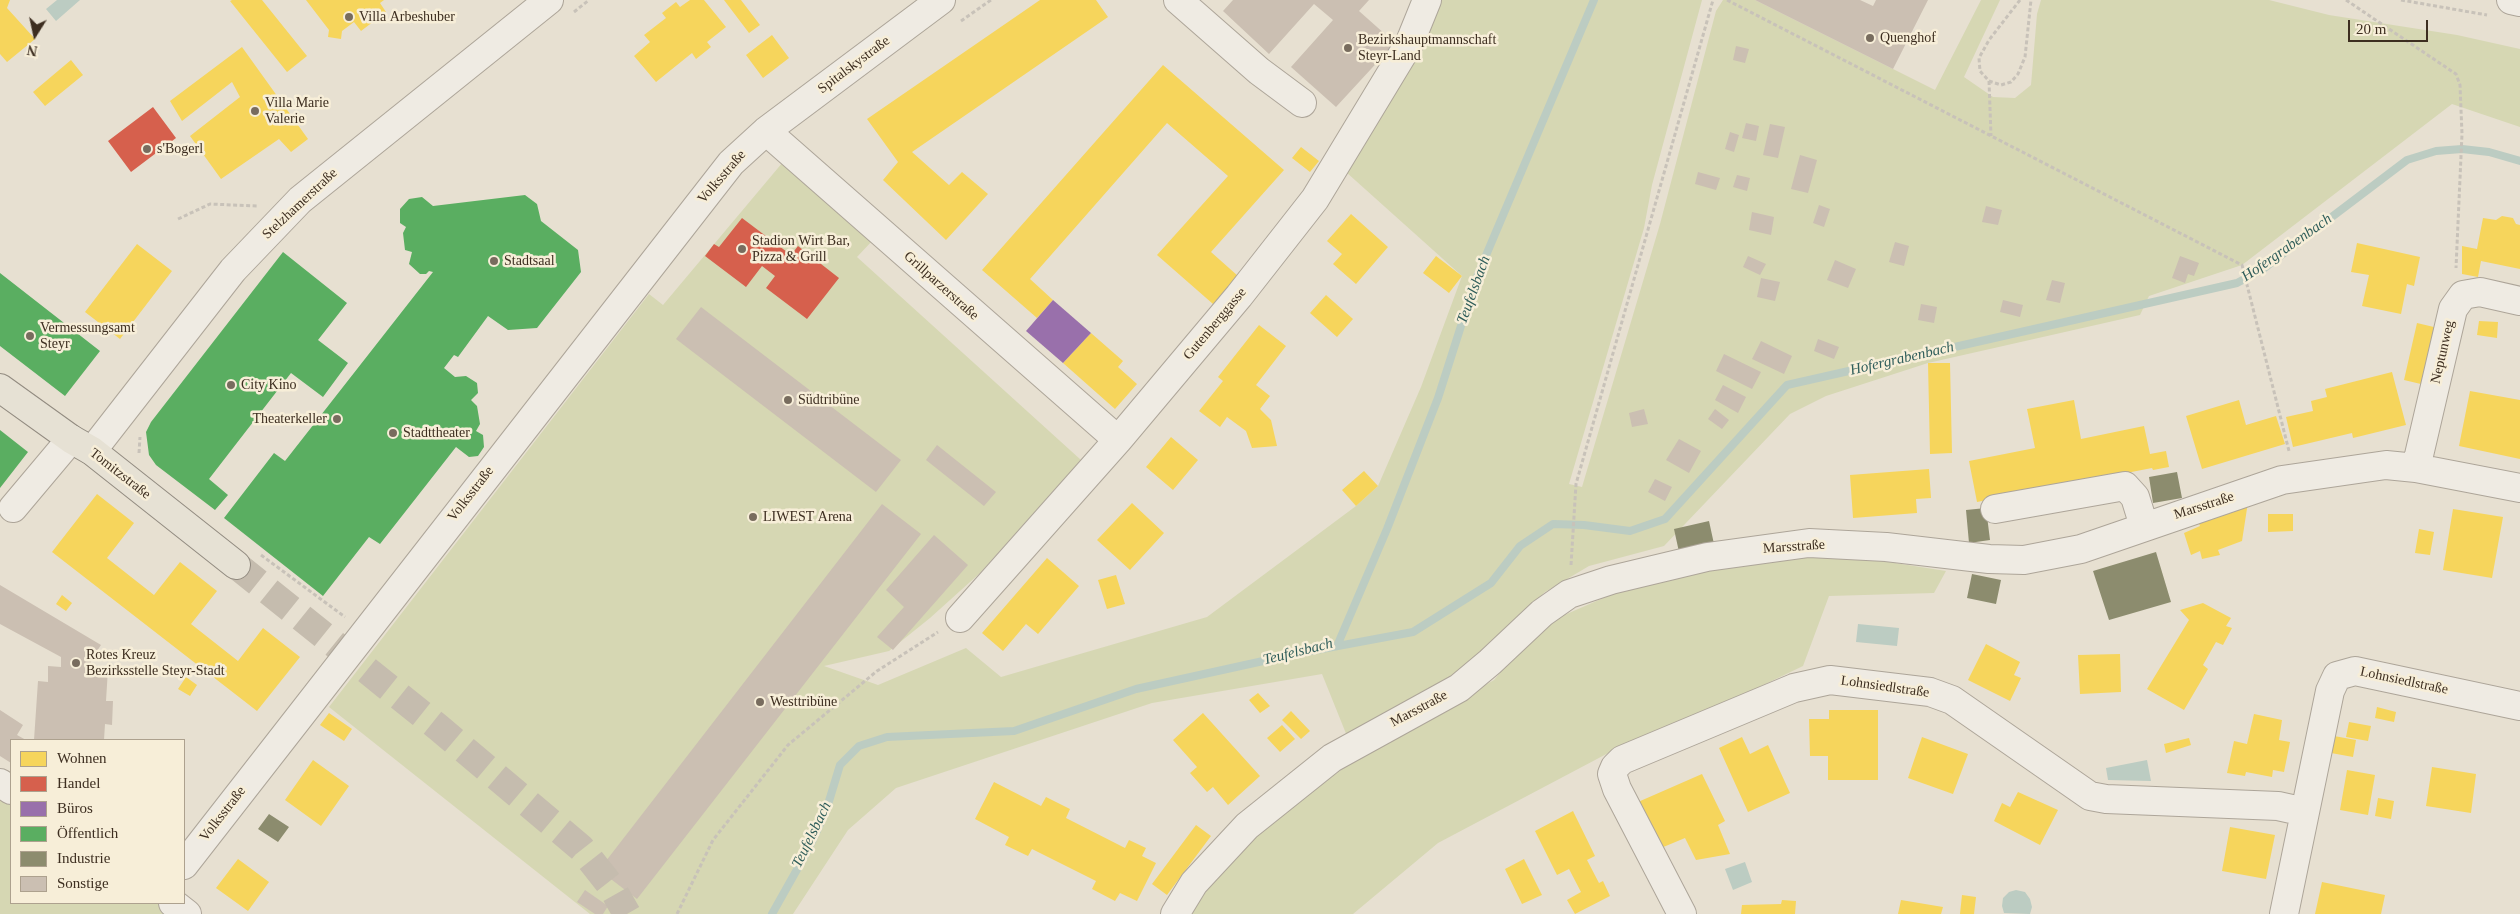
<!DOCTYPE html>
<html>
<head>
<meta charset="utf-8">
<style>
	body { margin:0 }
	#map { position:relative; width:2520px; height:914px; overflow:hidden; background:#e7e0d1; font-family:Georgia,serif }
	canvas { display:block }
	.legend { position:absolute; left:10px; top:739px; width:175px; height:165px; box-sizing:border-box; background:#f7eed8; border:1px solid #ada18e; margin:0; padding:6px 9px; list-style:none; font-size:15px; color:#3d2e20 }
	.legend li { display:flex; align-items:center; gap:10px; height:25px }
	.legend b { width:25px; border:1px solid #ada18e }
	.north { position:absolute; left:10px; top:10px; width:50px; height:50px; -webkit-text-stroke:4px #f7eed8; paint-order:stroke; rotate:190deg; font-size:14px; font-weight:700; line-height:20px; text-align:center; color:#3d2e20 }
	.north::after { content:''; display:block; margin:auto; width:18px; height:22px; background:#3d2e20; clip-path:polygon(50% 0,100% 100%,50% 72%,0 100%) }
	.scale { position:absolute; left:2348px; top:20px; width:80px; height:22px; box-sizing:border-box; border:2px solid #3d2e20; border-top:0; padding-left:6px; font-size:15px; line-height:18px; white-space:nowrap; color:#3d2e20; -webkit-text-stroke:4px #f7eed8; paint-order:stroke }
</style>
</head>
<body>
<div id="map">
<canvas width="2520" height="914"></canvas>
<ul class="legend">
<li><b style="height:14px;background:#f6d55c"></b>Wohnen</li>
<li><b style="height:14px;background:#d6604d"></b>Handel</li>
<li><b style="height:14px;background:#9970ab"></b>Büros</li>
<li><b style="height:14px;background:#5aae61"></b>Öffentlich</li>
<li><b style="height:14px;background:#8c8c6e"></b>Industrie</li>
<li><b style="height:14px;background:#cbbfb2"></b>Sonstige</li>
</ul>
<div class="north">N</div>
<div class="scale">20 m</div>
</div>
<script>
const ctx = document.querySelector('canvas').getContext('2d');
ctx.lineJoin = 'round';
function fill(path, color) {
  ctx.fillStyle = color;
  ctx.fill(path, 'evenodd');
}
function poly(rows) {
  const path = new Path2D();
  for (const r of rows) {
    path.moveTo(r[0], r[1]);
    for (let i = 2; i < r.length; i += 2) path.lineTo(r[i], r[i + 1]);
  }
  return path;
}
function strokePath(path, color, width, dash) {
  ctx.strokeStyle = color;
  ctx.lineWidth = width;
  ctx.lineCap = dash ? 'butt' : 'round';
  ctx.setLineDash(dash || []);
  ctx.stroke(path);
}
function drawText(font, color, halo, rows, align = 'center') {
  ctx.font = font + ' Georgia,serif';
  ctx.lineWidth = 5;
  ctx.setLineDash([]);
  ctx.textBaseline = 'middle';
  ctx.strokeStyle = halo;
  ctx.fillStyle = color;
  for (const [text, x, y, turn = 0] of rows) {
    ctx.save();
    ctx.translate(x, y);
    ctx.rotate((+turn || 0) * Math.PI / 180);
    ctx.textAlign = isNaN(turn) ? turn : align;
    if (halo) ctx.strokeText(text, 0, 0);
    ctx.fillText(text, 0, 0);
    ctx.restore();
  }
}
fill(poly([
	[1441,0,1702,0,1652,185,1644,228,1569,484,1582,487,1660,224,1716,11,1723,0,1755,0,1935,90,1981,0,2000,0,1964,77,1993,97,2015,98,2031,85,2037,14,2041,0,2269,0,2329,15,2457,35,2520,49,2520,127,2452,104,2242,265,2149,296,2140,315,1928,363,1826,396,1790,414,1664,546,1589,566,1545,592,1491,644,1440,686,1347,736,1322,674,1152,703,896,788,848,830,793,914,590,914,329,707,649,294,663,305,783,162,873,240,857,257,1081,460,980,573,930,618,889,651,824,666,878,685,966,648,1001,677,1207,617,1356,506,1378,486,1421,387,1462,276,1346,172],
	[1818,551,1946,571,1934,593,1829,596,1803,666,1736,698,1614,750,1438,843,1353,914,1192,914,1197,900,1223,865,1281,815,1357,758,1494,680,1522,646,1562,616,1631,586,1673,576],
	[0,797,11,805,11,903,160,903,177,914,0,914]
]), '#d6d7b3');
fill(poly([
	[57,0,80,0,56,21,46,9],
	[1858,624,1899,628,1897,646,1856,642],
	[2147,760,2151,781,2108,780,2106,768],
	[1745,862,1752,882,1733,890,1725,869],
	[2016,890,2025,892,2030,899,2032,907,2030,914,2004,913,2002,906,2003,898,2009,892]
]), '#bcccc2');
fill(poly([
	[0,0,10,0,7,8,35,39,7,62,0,54],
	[232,0,262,0,307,56,287,72,230,1],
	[306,0,384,0,380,3,386,12,361,31,354,22,342,31,341,39,328,37,329,30],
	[690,0,704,0,726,27,707,42,711,47,696,59,692,53,656,82,634,56,650,42,644,35,666,18,662,13,676,2,680,7],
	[724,0,741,0,760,25,749,33],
	[1040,0,1096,0,1108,17,912,152,949,185,962,172,988,194,946,240,883,180,898,162,867,119],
	[772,35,789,58,763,78,746,55],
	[242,47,308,139,291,152,279,139,221,179,190,136,240,97,232,82,182,121,170,101],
	[71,60,83,75,45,106,33,92],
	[1163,65,1284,170,1211,252,1238,276,1213,304,1157,255,1228,176,1167,123,1030,279,1053,300,1037,318,982,270],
	[1301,147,1319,161,1310,172,1292,158],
	[1351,214,1388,247,1356,284,1333,264,1342,254,1327,241],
	[2502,216,2513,218,2516,224,2520,225,2520,269,2481,261,2478,277,2462,274,2462,246,2477,249,2483,218,2496,220],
	[2357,243,2420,257,2414,286,2407,284,2401,314,2362,306,2369,275,2351,272],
	[137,244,172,271,120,339,85,312],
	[1436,256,1462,276,1449,293,1423,273],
	[1326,295,1353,319,1337,337,1310,313],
	[2479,321,2498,322,2497,338,2477,335],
	[2417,323,2438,328,2425,385,2404,380],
	[1259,325,1286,346,1256,385,1270,396,1260,409,1271,420,1277,446,1252,448,1246,431,1227,417,1220,427,1199,411,1223,381,1218,377],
	[1091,333,1123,361,1118,367,1137,384,1115,409,1063,363],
	[1928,363,1950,363,1952,453,1930,454],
	[2392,372,2406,425,2353,438,2352,433,2293,447,2286,417,2313,411,2311,401,2327,397,2325,389],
	[2470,391,2520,400,2520,459,2459,446],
	[2074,400,2081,439,2144,426,2150,454,2166,451,2169,467,2153,470,2152,468,1977,502,1969,461,2035,448,2027,409],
	[2239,400,2246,425,2276,416,2285,444,2202,469,2186,416],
	[1171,437,1198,460,1173,490,1146,467],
	[1929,469,1931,498,1916,499,1917,513,1853,518,1850,475],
	[1364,471,1378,486,1356,506,1342,490],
	[97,494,134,523,107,558,154,595,180,562,217,591,191,624,238,661,263,628,300,657,257,711,52,552],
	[2248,502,2242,541,2218,550,2220,555,2202,559,2200,551,2191,555,2184,533,2200,526,2196,517],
	[1132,503,1164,533,1130,570,1097,540],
	[2453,509,2503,517,2492,578,2443,570],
	[2268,514,2293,514,2293,531,2268,532],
	[2419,529,2434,532,2430,555,2415,553],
	[1047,558,1079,586,1038,634,1026,624,1003,651,982,633],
	[1116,575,1125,604,1107,609,1098,580],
	[62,595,72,603,66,611,56,604],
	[2203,603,2231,618,2226,626,2232,628,2223,645,2216,642,2203,665,2208,669,2184,710,2147,689,2189,620,2180,610],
	[1986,644,2020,662,2014,675,2021,678,2010,701,1968,680],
	[2120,654,2121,692,2080,694,2078,655],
	[186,677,197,685,190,696,178,689],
	[1258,693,1270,706,1260,713,1249,700],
	[2377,707,2396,712,2394,722,2375,718],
	[1829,710,1878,710,1878,780,1828,780,1828,756,1810,756,1809,719,1829,719],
	[1291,711,1310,731,1301,739,1282,720],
	[329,713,352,729,344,741,320,725],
	[1203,713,1260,776,1228,805,1213,787,1207,792,1190,773,1197,767,1173,740],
	[2254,714,2282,720,2279,740,2290,742,2284,772,2273,770,2272,777,2246,772,2245,776,2227,773,2234,741,2247,744],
	[2349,722,2371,726,2368,741,2346,737],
	[1282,725,1295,739,1280,752,1267,738],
	[2334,736,2356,740,2353,757,2331,753],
	[1742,737,1750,754,1768,745,1790,793,1748,812,1719,748],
	[1922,737,1968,754,1953,794,1908,778],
	[2189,738,2191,745,2166,753,2164,744],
	[313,760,349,786,321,826,285,800],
	[2432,767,2476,774,2471,813,2426,806],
	[2347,770,2375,775,2368,815,2340,810],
	[1702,774,1725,821,1718,825,1730,854,1696,860,1685,838,1661,848,1638,802],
	[994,782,1041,806,1046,797,1070,809,1066,818,1125,848,1129,840,1146,848,1142,856,1156,863,1137,901,1120,893,1115,901,1092,889,1096,881,1032,849,1028,856,1005,845,1009,837,975,819],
	[2018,792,2058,810,2040,845,1994,821,2002,803,2010,807],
	[2378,798,2394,801,2391,819,2375,816],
	[1573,811,1595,856,1587,860,1599,883,1603,881,1610,896,1575,914,1567,900,1581,892,1569,869,1557,875,1535,831],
	[1196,825,1211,836,1167,895,1152,884],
	[2230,827,2275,835,2266,879,2222,871],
	[238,859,269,882,248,911,216,888],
	[1524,859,1542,895,1522,904,1505,869],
	[2322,882,2385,895,2381,914,2315,914],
	[1962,895,1976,897,1974,914,1960,914],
	[1782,900,1796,901,1795,914,1741,914,1742,905,1781,904],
	[1901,900,1943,907,1941,914,1898,914]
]), '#f6d55c');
fill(poly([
	[153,107,176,138,131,172,108,141],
	[742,218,791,255,798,246,839,278,807,319,766,288,775,276,762,266,746,287,705,256,714,244,719,247]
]), '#d6604d');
fill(poly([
	[1053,300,1091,333,1063,363,1026,331]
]), '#9970ab');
fill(poly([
	[525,195,537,204,541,221,578,250,581,272,537,328,508,330,488,316,458,357,454,355,444,368,455,377,466,376,477,383,478,393,471,400,477,406,480,424,476,431,483,435,484,447,478,456,469,457,456,447,380,544,369,537,323,596,224,518,274,453,285,461,433,272,429,271,426,274,420,274,409,264,412,252,405,250,403,233,406,227,400,223,400,209,409,199,422,197,433,206],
	[283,252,347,303,318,340,348,363,323,397,291,373,209,479,228,495,215,510,156,465,149,455,146,432,151,422],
	[0,273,100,351,65,396,0,346],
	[0,430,28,452,0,488]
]), '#5aae61');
fill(poly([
	[2177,472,2182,498,2153,503,2149,477],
	[1986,508,1990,540,1969,543,1966,510],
	[1709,521,1714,544,1679,552,1674,529],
	[2156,552,2171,602,2109,620,2093,571],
	[1972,574,2001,580,1996,604,1967,598],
	[269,814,289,827,278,842,258,829]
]), '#8c8c6e');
strokePath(poly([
	[1337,646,1387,529,1438,398,1476,279,1594,0],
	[772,914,808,850,826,811,840,765,859,746,887,737,1014,731,1136,689,1295,654,1413,632,1491,583,1520,546,1553,524,1584,525,1630,531,1665,519,1787,385,2237,283,2263,269,2407,160,2436,151,2462,149,2489,152,2520,161]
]), '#bcccc2', 8);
fill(poly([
	[1233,0,1369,0,1359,11,1395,43,1336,107,1291,67,1333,20,1314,4,1269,54,1223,11],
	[1755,0,1860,0,1873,6,1876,0,1928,0,1893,69],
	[1736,46,1749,49,1745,63,1733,60],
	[1746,123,1759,126,1756,141,1742,138],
	[1770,124,1785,127,1778,158,1763,155],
	[1730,132,1739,135,1734,152,1725,149],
	[1800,155,1817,160,1808,193,1791,189],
	[1698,172,1720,178,1716,190,1695,184],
	[1737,175,1750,178,1747,191,1733,187],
	[1819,205,1830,209,1824,227,1813,223],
	[1986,206,2002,210,1998,225,1982,222],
	[1752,212,1774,217,1771,235,1749,230],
	[1895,242,1909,246,1904,266,1889,262],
	[1748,256,1766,264,1760,275,1743,267],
	[2180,256,2199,263,2194,276,2188,274,2185,283,2172,278],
	[1835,260,1856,269,1848,288,1827,280],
	[1761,278,1780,282,1775,301,1757,297],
	[2052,280,2065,283,2060,303,2046,300],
	[2003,300,2023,305,2020,317,2000,312],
	[1921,304,1937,307,1934,323,1918,320],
	[701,307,901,460,876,492,676,339],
	[1818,339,1839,347,1834,359,1814,351],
	[1761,341,1792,356,1784,374,1752,359],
	[1724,354,1761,372,1752,389,1716,371],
	[1723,385,1746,397,1738,413,1715,400],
	[1644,409,1648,424,1632,427,1629,413],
	[1715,409,1729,420,1722,429,1708,419],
	[1679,439,1701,451,1689,473,1666,460],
	[937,445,996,492,984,506,926,460],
	[1655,479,1672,487,1665,501,1648,492],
	[882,504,921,534,637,899,599,870],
	[934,535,968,565,893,650,877,637,904,607,886,590],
	[0,585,101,645,91,660,91,667,108,669,106,701,113,701,112,725,105,724,104,740,34,740,38,681,48,682,48,666,61,667,61,657,0,624],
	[0,710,23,725,17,735,26,740,11,740,11,763,0,756],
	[585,890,608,906,603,914,595,914,577,902]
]), '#cbbfb2');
strokePath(poly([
	[236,565,439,728,581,848,611,886,627,914]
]), '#c5bcae', 28, [28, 14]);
const minor = poly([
	[1178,0,1259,71,1302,103],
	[2511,0,2520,2],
	[766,131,1118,440],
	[92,451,233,270,300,200,549,0],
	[2416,468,2453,309,2463,295,2480,292,2520,301],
	[13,508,71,439],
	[1995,509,2125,486,2135,497,2144,526],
	[960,618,1118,440,1239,296,1315,199,1410,42,1427,0],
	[0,783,11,790],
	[184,865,731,163,766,131,941,0],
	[173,903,187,914],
	[1175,914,1194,883,1247,826,1332,758,1459,688,1490,662,1542,613,1569,594,1611,580,1707,557,1809,543,1886,547,1989,559,2024,560,2081,549,2282,480,2386,465,2416,468,2520,488],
	[1682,914,1617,789,1612,774,1615,767,1622,760,1794,688,1830,680,1930,692,1952,700,2090,796,2106,799,2278,806,2305,812],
	[2284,914,2330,691,2337,676,2355,671,2520,706]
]);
const major = poly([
	[0,388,71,439,92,451,236,565]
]);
strokePath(minor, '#ada599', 30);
strokePath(major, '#928b80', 30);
strokePath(poly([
	[1727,0,2242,265,2289,451],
	[2020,0,1989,40,1979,58,1980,71,1989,81,2001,85,2011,82,2018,74,2025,57,2031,0],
	[2346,0,2456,74,2460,85,2462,134,2456,268],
	[2401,0,2487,15],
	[574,12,589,0],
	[961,21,991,0],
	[1989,81,1991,136],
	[178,219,210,204,257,206],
	[139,453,140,437],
	[261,555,345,617],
	[1571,565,1576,484,1713,0],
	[677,914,713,840,788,745,877,671,938,632]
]), '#c8c2b9', 3, [4, 2.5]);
strokePath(minor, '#efebe3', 28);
strokePath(major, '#e6e1d4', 28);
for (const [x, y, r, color] of [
	[349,17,5,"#786c5e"],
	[1870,38,5,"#786c5e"],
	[1348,48,5,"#786c5e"],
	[255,111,5,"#786c5e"],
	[147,149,5,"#786c5e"],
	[742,249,5,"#786c5e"],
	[494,261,5,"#786c5e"],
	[30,336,5,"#786c5e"],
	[231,385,5,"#786c5e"],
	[788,400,5,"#786c5e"],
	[337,419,5,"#786c5e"],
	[393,433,5,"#786c5e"],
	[753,517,5,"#786c5e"],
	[76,663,5,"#786c5e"],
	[760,702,5,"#786c5e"]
]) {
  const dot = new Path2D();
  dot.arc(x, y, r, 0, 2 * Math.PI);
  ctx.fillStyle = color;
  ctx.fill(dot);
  strokePath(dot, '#f7eed8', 2);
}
drawText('14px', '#3d2e20', '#f7eed8', [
	["Villa Arbeshuber",359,17],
	["Quenghof",1880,38],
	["Bezirkshauptmannschaft",1358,40],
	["Steyr-Land",1358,56],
	["Villa Marie",265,103],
	["Valerie",265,119],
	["s'Bogerl",157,149],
	["Stadion Wirt Bar,",752,241],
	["Pizza & Grill",752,257],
	["Stadtsaal",504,261],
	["Vermessungsamt",40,328],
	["Steyr",40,344],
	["City Kino",241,385],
	["Südtribüne",798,400],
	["Theaterkeller",327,419,"right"],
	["Stadttheater",403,433],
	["LIWEST Arena",763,517],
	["Rotes Kreuz",86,655],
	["Bezirksstelle Steyr-Stadt",86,671],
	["Westtribüne",770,702]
], 'left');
drawText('14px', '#3d2e20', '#f7eed8', [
	["Spitalskystraße",854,65,-37],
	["Volksstraße",722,177,-49],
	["Stelzhamerstraße",300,204,-43],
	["Grillparzerstraße",941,286,42],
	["Gutenberggasse",1215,324,-50],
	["Neptunweg",2443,352,-77],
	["Tomitzstraße",120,474,38],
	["Volksstraße",471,494,-52],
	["Marsstraße",2204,506,-18],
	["Marsstraße",1794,547,-4],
	["Lohnsiedlstraße",2404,681,12],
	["Lohnsiedlstraße",1885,687,8],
	["Marsstraße",1419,709,-28],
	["Volksstraße",223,814,-52]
]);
drawText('italic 15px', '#2f5d5a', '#f7eed8', [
	["Hofergrabenbach",2287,248,-35],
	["Teufelsbach",1474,290,-70],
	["Hofergrabenbach",1902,359,-13],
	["Teufelsbach",1298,652,-14],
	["Teufelsbach",812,835,-64]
]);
</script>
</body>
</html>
